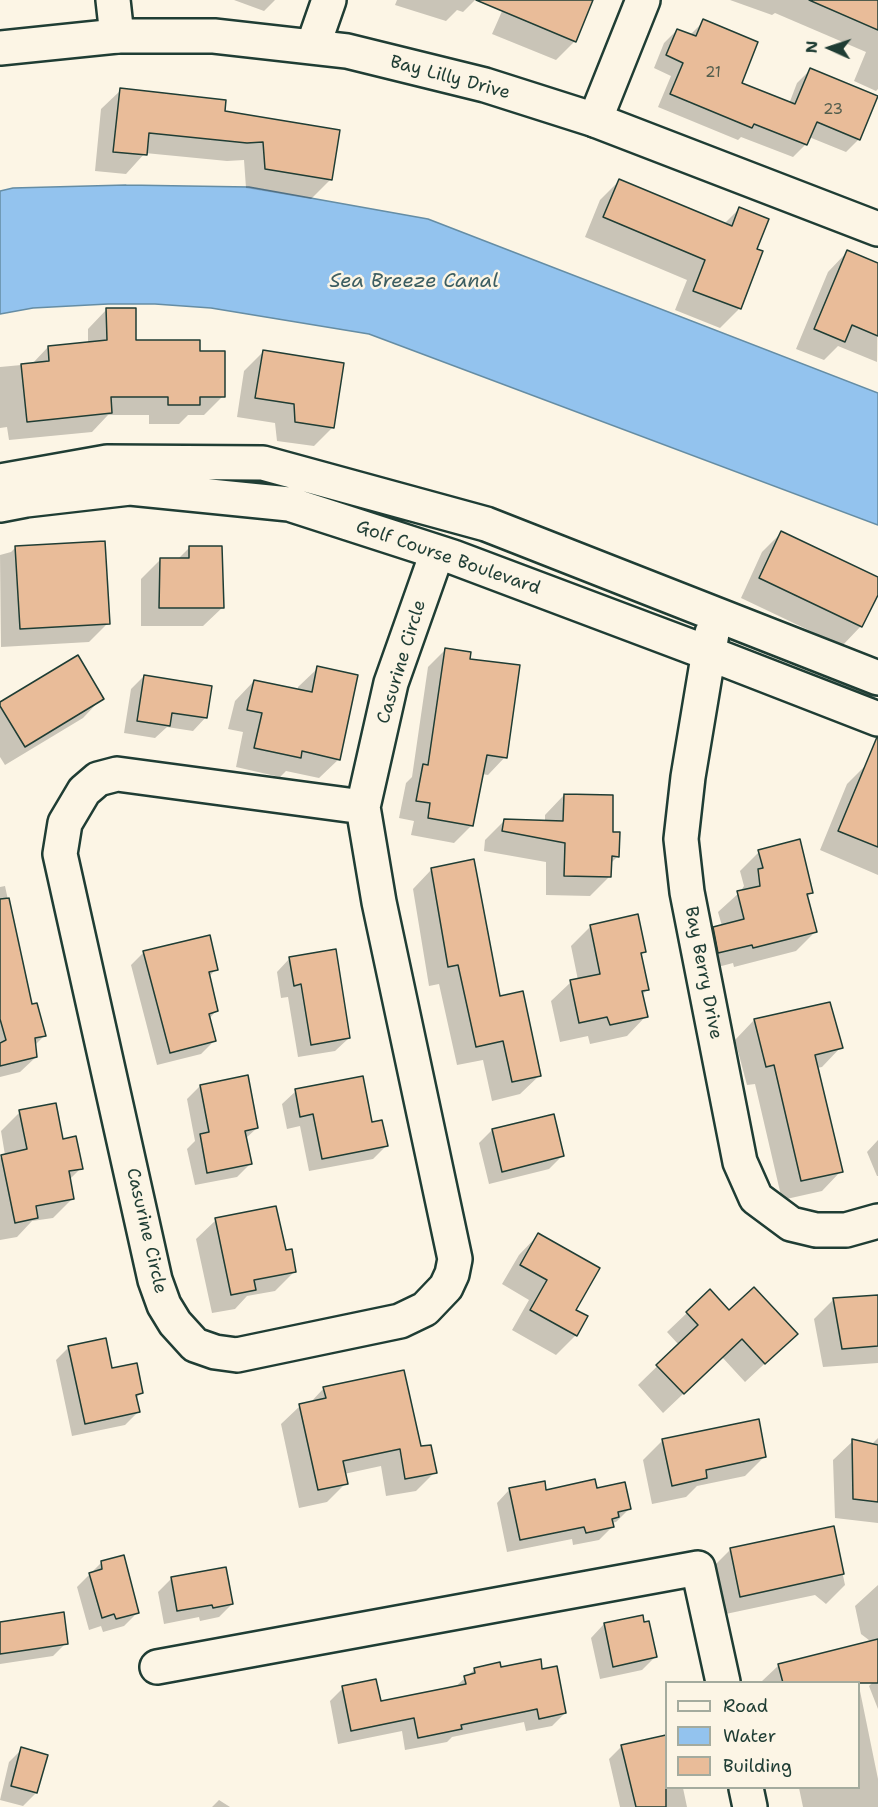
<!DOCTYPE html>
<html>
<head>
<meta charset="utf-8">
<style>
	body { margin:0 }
	#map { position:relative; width:878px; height:1807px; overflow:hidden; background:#fcf5e5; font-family:"Shantell Sans",sans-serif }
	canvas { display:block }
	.legend { position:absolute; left:665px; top:1681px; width:195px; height:108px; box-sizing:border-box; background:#fcf5e5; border:2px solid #a4ab9e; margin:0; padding:8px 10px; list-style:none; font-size:18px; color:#1f3d34 }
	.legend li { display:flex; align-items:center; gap:12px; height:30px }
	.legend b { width:30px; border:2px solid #a4ab9e }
	.north { position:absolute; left:800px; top:18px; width:60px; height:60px; -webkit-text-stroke:4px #fcf5e5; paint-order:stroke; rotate:273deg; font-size:16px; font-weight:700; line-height:24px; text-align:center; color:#1f3d34 }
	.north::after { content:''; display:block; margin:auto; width:21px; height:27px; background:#1f3d34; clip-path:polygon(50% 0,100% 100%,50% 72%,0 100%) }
</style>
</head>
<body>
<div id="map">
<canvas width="878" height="1807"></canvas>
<ul class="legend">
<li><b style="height:8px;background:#fcf5e5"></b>Road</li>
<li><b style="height:16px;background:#93c3ee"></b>Water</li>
<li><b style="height:16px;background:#e9bc99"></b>Building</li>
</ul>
<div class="north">N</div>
</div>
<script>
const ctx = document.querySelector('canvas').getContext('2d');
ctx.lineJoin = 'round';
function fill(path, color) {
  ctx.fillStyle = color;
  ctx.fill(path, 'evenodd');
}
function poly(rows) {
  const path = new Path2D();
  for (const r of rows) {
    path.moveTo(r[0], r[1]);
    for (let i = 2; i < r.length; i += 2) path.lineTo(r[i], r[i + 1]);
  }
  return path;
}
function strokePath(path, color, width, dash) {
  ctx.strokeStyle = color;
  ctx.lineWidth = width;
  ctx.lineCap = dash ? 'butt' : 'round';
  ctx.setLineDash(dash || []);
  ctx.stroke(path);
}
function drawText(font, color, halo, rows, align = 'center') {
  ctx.font = font + ' "Shantell Sans",sans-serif';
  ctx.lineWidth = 5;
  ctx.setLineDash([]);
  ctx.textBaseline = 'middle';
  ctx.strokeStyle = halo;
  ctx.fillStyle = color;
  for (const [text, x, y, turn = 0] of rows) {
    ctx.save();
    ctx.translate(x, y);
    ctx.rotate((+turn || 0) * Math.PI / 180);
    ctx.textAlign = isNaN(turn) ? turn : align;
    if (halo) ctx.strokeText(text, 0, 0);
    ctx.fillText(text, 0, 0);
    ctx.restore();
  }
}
const water = poly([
	[126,185,249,187,428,219,878,393,878,525,369,334,211,308,155,304,108,304,33,308,0,314,0,191,13,188,126,185]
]);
fill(water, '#93c3ee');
strokePath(water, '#658da4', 1.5);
fill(poly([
	[234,0,275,0,264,11],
	[397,0,475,0,463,12,457,10,446,21,395,5],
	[507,0,592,0,575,41,556,60,492,34],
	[730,0,878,0,878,89,876,91,854,81,866,52,775,13,772,15],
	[704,21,740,84,789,104,797,83,810,70,859,139,846,152,809,137,806,144,793,157,741,137,738,140,658,107,671,76,654,68,664,43,677,30,691,34],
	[121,90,223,113,330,180,311,199,246,188,244,160,227,161,145,153,126,174,95,171,101,109],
	[619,181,723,225,739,209,755,250,740,308,720,328,675,310,687,280,585,237,600,200],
	[847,252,878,265,877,362,838,346,824,360,796,349,828,272],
	[107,309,135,342,198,353,223,396,204,415,188,415,179,424,149,424,149,415,108,415,92,432,9,440,7,427,0,428,0,367,32,364,48,347,88,343,88,329],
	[263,352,333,427,314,446,277,441,275,423,237,417,244,371],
	[781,533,878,578,878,591,861,626,842,646,741,598,762,552],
	[16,547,108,623,89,642,1,647,0,555,11,552],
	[189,548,223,607,203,626,141,626,141,579,160,560,177,560],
	[445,650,468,660,505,757,488,775,482,774,472,825,454,843,411,835,414,821,399,818,406,783,412,777,428,667],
	[318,668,339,759,319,778,286,771,280,777,236,767,243,732,228,729,235,701,254,681,298,691,298,687],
	[144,676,206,717,193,731,167,727,155,738,124,733,131,689],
	[102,698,83,718,5,765,0,757,0,704],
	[866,765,878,769,878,875,820,850,847,784],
	[564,795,618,856,610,864,610,876,590,896,546,895,546,862,484,851,485,840,504,821,545,822,545,815],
	[759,852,812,892,807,897,815,932,796,951,734,967,733,963,699,972,694,948,714,928,722,926,718,912,740,892,744,886,740,871],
	[432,869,540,1075,520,1094,492,1101,483,1060,457,1065,439,984,429,986,413,889],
	[5,886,31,1006,44,1036,34,1046,36,1057,20,1072,0,1077,0,887],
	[591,926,644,952,640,956,647,990,642,995,646,1016,627,1036,590,1044,588,1036,560,1042,551,1001,571,982,578,980,571,946],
	[144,952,216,969,208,978,216,1011,209,1019,214,1041,201,1054,157,1065,131,965],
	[290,958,349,1038,335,1051,298,1057,288,997,281,998,277,972],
	[754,1020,841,1047,822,1067,817,1068,841,1171,822,1191,782,1200,755,1084,747,1085,735,1040],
	[200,1086,257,1128,245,1139,250,1164,237,1177,195,1185,187,1149,195,1141,187,1099],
	[296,1091,386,1146,373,1159,309,1171,300,1126,287,1129,282,1104],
	[20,1112,62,1140,81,1168,69,1180,73,1198,53,1218,32,1221,17,1237,0,1240,0,1158,5,1155,1,1131],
	[492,1130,562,1156,549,1169,489,1184,479,1143],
	[878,1140,878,1176,877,1176,867,1152],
	[216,1220,284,1252,295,1271,275,1291,247,1296,235,1309,212,1313,196,1239],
	[538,1235,574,1310,586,1317,576,1335,556,1355,512,1330,529,1300,502,1284,519,1255],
	[710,1291,729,1312,776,1353,745,1382,722,1357,663,1413,638,1385,679,1345,667,1332],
	[878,1297,878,1363,823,1367,814,1319,833,1300],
	[69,1347,111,1370,142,1392,135,1399,138,1412,125,1425,72,1436,56,1360],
	[324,1388,420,1448,435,1472,416,1491,386,1496,381,1466,344,1474,346,1483,327,1502,299,1508,281,1424,300,1406,309,1404],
	[878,1438,878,1523,835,1518,833,1460,853,1441,871,1445],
	[663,1440,765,1456,745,1476,697,1486,686,1497,652,1504,643,1460],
	[510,1489,545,1492,596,1490,629,1509,616,1522,611,1523,612,1527,599,1540,573,1545,572,1539,507,1552,497,1503],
	[833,1528,845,1585,826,1604,815,1595,721,1615,711,1569,731,1549],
	[101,1563,137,1613,124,1626,103,1632,101,1626,89,1630,77,1587],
	[171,1579,232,1604,219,1617,200,1621,199,1617,164,1624,158,1592],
	[878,1585,878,1647,861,1634,855,1606],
	[0,1623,66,1643,53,1656,0,1664],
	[604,1624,655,1657,642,1670,600,1679,591,1638],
	[851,1647,878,1779,878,1807,803,1807,799,1788,858,1788,858,1682,761,1682,779,1665],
	[475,1669,541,1671,565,1713,552,1726,526,1731,524,1722,452,1737,447,1742,405,1750,402,1731,338,1744,330,1701,343,1688,380,1703,454,1688],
	[878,1677,878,1709,869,1686],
	[666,1736,666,1788,683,1788,687,1807,620,1807,609,1759,622,1746],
	[22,1749,36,1793,23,1806,0,1800,9,1762],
	[219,1800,230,1807,212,1807]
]), '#0003');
const building = poly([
	[476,0,593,0,576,42,476,0],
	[809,0,878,0,878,30,809,0],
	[703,19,758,42,742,83,795,104,810,68,878,96,860,140,817,122,807,145,754,124,752,128,670,94,683,63,666,55,677,29,696,36,703,19],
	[120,88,226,100,225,111,340,130,332,180,265,169,263,142,247,143,149,133,147,155,113,152,120,88],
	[619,179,732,226,739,207,769,219,757,249,763,251,741,309,693,291,705,260,603,217,619,179],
	[847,250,878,263,878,336,852,325,845,342,814,329,847,250],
	[106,308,136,308,136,340,200,340,200,351,225,351,225,397,200,397,200,405,168,405,168,397,111,397,112,413,27,422,21,364,49,361,48,346,107,340,106,308],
	[263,350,344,363,334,428,295,422,294,404,255,398,263,350],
	[781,531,878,577,878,595,862,627,759,578,781,531],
	[105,541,110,624,20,629,15,546,105,541],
	[189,546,222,546,224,608,159,608,160,558,189,558,189,546],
	[445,648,471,652,470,659,520,665,507,758,487,755,473,826,428,818,430,803,416,801,423,764,428,765,445,648],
	[78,655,104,699,25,747,0,706,0,702,78,655],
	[317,666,358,675,340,760,302,751,301,758,254,748,262,713,247,710,254,680,312,692,317,666],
	[144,675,212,686,207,718,172,713,170,726,137,721,144,675],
	[877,737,878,737,878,847,838,831,877,737],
	[564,794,613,795,613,832,620,832,619,857,612,856,611,877,564,876,565,843,502,831,504,819,563,821,564,794],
	[800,839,813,893,807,894,817,932,753,948,752,945,718,953,713,927,744,919,737,891,760,886,758,869,763,868,758,850,800,839],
	[474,859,500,996,523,991,541,1076,512,1082,503,1041,476,1047,458,965,448,967,431,868,474,859],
	[9,898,32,1004,37,1003,46,1036,35,1038,37,1057,0,1066,0,1043,6,1040,0,1019,0,899,9,898],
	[638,914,646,952,641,953,649,990,642,991,648,1017,610,1025,607,1017,579,1023,570,980,600,974,590,925,638,914],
	[210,935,218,970,209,972,218,1011,209,1014,216,1041,170,1053,143,951,210,935],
	[336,949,350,1038,311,1045,301,984,294,986,289,957,336,949],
	[830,1002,843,1048,815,1055,843,1172,801,1181,774,1065,766,1067,754,1019,830,1002],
	[248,1075,258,1128,245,1131,252,1164,207,1173,200,1134,209,1132,200,1085,248,1075],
	[363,1076,372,1122,382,1120,388,1146,322,1159,313,1114,300,1117,295,1089,363,1076],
	[56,1103,63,1139,76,1136,83,1169,69,1171,74,1199,36,1206,38,1218,15,1223,1,1155,27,1149,19,1110,56,1103],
	[554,1114,564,1156,502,1172,492,1129,554,1114],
	[276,1206,286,1250,292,1249,296,1272,254,1280,256,1290,231,1295,215,1218,276,1206],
	[538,1233,600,1268,576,1310,588,1316,577,1336,530,1310,547,1280,520,1265,538,1233],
	[754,1287,798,1334,765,1364,742,1339,684,1394,656,1365,698,1325,686,1312,710,1289,729,1310,754,1287],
	[878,1295,878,1346,842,1349,833,1298,878,1295],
	[106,1338,112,1368,137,1363,143,1393,136,1395,140,1412,85,1424,68,1346,106,1338],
	[404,1370,421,1446,431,1445,437,1473,405,1479,400,1449,343,1461,348,1484,318,1490,299,1404,326,1398,323,1387,404,1370],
	[759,1419,766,1457,706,1470,707,1478,672,1486,662,1439,759,1419],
	[852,1439,878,1445,878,1502,853,1499,852,1439],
	[595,1479,597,1488,625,1482,631,1509,618,1512,619,1517,612,1519,614,1527,586,1533,584,1527,520,1540,509,1488,545,1481,546,1490,595,1479],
	[834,1526,844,1574,740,1597,730,1548,834,1526],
	[124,1555,139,1613,116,1619,114,1614,102,1618,89,1573,102,1569,101,1561,124,1555],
	[226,1567,233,1604,213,1608,212,1605,177,1611,171,1577,226,1567],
	[64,1612,68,1644,0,1654,0,1622,64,1612],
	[643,1615,644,1622,649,1621,657,1657,613,1667,604,1623,643,1615],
	[878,1639,878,1683,783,1683,778,1664,878,1639],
	[541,1659,542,1669,557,1666,566,1713,539,1719,537,1709,528,1711,461,1725,462,1729,418,1738,414,1718,351,1731,342,1686,376,1679,381,1701,466,1684,464,1676,475,1673,474,1668,500,1662,501,1667,541,1659],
	[666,1735,666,1807,636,1807,621,1745,666,1735],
	[21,1747,48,1755,37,1793,11,1786,21,1747]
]);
fill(building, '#e9bc99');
strokePath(building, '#1f3d34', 1.5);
const minor = poly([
	[113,0,117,36],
	[313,46,329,0],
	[595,120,643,0],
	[0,481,107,462,263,463,486,524,878,678],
	[0,505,26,500,130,488,289,504,453,557,708,653,878,719],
	[712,633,688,777,681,839,687,892,740,1162,756,1198,791,1224,816,1230,846,1230,878,1221],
	[363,807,117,774,98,779,84,791,65,823,60,854,155,1280,164,1305,175,1323,195,1345,215,1352,237,1355,400,1321,425,1309,446,1287,452,1274,455,1259,379,902,363,807,391,683,437,553],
	[157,1667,698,1568,723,1682],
	[746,1788,750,1807]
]);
const major = poly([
	[0,48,117,36,214,36,347,51,485,85,595,120,878,229]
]);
strokePath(minor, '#1f3d34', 38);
strokePath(major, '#1f3d34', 38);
strokePath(minor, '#fcf5e5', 33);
strokePath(major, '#fcf5e5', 33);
drawText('15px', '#525d4d', null, [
	["21",713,73],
	["23",833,110]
]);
drawText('18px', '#1f3d34', '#fcf5e5', [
	["Bay Lilly Drive",450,78,15],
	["Golf Course Boulevard",448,558,19],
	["Casurine Circle",402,662,-73],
	["Bay Berry Drive",703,973,79],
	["Casurine Circle",146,1231,77]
]);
drawText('italic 20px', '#3c5e62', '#fcf5e5', [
	["Sea Breeze Canal",414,282]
]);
</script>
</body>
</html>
